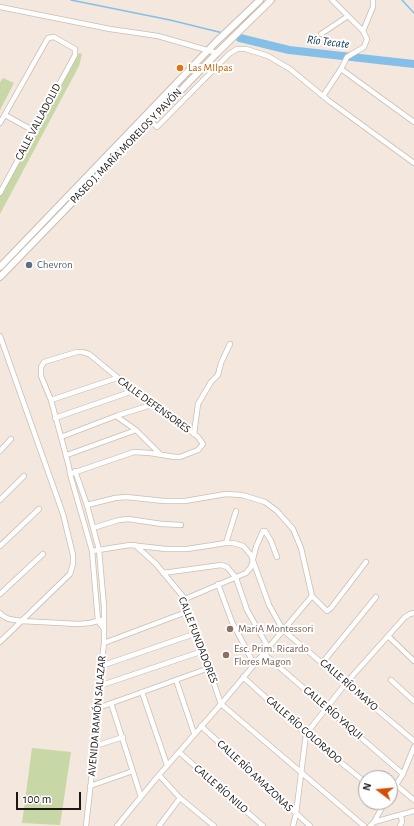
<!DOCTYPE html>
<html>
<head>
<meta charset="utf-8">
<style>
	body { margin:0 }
	#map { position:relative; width:414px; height:826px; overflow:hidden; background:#f4e7dd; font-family:"Alegreya Sans",sans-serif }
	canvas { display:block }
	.north { position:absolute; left:358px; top:770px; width:40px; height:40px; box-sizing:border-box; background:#fff; border:1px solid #a5a3a1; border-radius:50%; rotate:286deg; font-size:11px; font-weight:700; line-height:16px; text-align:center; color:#1d1815 }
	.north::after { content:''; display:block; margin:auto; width:14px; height:18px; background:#d34f05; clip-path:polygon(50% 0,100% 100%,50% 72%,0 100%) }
	.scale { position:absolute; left:16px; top:792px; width:65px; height:18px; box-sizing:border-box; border:2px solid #1d1815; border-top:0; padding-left:5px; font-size:12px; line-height:14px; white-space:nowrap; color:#1d1815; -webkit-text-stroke:3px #fff; paint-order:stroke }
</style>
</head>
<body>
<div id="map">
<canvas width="414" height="826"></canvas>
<div class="north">N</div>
<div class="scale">100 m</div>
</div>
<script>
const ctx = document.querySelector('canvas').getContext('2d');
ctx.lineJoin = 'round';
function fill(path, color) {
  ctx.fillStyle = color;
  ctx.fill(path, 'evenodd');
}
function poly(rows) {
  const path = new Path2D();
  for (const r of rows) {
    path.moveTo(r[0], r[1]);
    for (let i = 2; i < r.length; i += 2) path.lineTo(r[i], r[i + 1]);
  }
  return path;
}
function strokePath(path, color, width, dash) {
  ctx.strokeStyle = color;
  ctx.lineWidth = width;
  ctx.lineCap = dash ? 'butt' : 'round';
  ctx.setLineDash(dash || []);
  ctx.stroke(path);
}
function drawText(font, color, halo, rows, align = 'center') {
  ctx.font = font + ' "Alegreya Sans",sans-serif';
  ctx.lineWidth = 4;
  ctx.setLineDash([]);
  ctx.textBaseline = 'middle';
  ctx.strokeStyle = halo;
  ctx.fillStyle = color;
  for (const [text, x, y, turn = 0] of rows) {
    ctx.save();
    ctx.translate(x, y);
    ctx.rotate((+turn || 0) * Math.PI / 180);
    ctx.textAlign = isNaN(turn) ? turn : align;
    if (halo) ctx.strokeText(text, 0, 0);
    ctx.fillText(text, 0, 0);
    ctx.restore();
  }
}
fill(poly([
	[79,53,82,54,79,66,0,214,0,196],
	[3,78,14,83,0,110,0,82],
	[32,748,71,752,60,825,22,823]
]), '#c8d7a6');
strokePath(poly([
	[71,0,170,20,223,33],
	[402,0,414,13]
]), '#84bfe8', 1.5);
strokePath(poly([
	[240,38,289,50,414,64]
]), '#84bfe8', 8);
const minor = poly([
	[0,7,110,29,158,36,217,53],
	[363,31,373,7,373,0],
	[321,34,348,16],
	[341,69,414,122],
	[323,96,341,69,347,57,364,47,367,39,363,31,332,0],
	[5,115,34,131],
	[151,121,157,127,229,54,237,49,246,49,268,56,290,69,329,101,414,163],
	[0,123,48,38,54,37,75,49,75,55,0,193],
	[0,336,63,514,73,555,73,564,70,574,0,642],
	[51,400,117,378],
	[116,416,136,430,160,454],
	[55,418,133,391],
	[194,434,198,404,211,382,218,375,221,363,230,344],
	[61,437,116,416,151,405],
	[0,451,11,439],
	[67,455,136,430],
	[75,471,87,505,99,550,104,607,104,643,99,686,95,746,86,826],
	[70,474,134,452,150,453,175,457,180,457,198,450,203,444,198,437,183,425,151,405,89,354,82,352,77,352,44,362,41,367,41,376,51,400,61,437,69,467,70,474,92,551,98,621,104,629],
	[0,500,24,476],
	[87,505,115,498,126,497,164,501,185,501,226,494,242,495,265,502,277,511,293,529,301,548,312,596,327,611,331,608,366,562],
	[93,528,119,520,128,519,162,524,181,525],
	[226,543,236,511],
	[135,545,156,564,185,599,221,704,364,826],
	[0,546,39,509],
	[92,551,130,545,166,549,187,549,226,543,233,543,243,546,251,555,269,605,283,630,414,741],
	[163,573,214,566,221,565,227,567,236,578,247,610,268,647],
	[218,584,232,622,254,664],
	[0,594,43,554],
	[185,599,246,573,251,567,256,547,263,531,265,531,271,541,277,557],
	[0,613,3,616,9,619,22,621,78,624,90,623,101,620],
	[388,636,414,661],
	[104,643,189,611],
	[263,653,403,774],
	[323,662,376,597],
	[101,666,197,633],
	[243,677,306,734,366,783],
	[176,680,194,733],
	[391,680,414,701],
	[99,686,203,651],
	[142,692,167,765],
	[111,703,141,797],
	[98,708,209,668],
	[201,726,310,826],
	[95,746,123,737],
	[179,752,263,826],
	[159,775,180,798,214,826],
	[396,785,414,800],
	[90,786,133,771],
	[390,794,403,774,414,747],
	[374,822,414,811],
	[117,826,159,775,221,704,312,596],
	[159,826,180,798],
	[293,826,296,814,306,734,346,683,405,617,410,614,414,613],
	[370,826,374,822,385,802],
	[400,826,402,822,401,815]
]);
const highway = poly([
	[0,267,216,42,260,0],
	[0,277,217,53,271,0]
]);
strokePath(minor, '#cabeb4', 6);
strokePath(highway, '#cabeb4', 8);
strokePath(minor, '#fff', 4.5);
strokePath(highway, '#fff', 6);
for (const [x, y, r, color] of [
	[180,68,4,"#e8710a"],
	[29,265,4,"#5c6f8a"],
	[230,629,4,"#8d6e63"],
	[226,655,4,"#8d6e63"]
]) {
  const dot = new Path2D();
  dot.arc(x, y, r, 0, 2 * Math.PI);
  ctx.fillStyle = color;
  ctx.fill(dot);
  strokePath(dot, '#fff', 1.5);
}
drawText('11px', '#c56008', '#fff', [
	["Las MIlpas",188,68]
], 'left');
drawText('11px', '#1d1815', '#fff', [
	["CALLE VALLADOLID",38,122,-62],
	["PASEO J. MARÍA MORELOS Y PAVÓN",126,146,-46],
	["CALLE DEFENSORES",154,405,36],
	["CALLE FUNDADORES",198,640,69],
	["CALLE RÍO MAYO",349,685,41],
	["CALLE RÍO YAQUI",333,713,41],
	["AVENIDA RAMÓN SALAZAR",97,716,-85],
	["CALLE RÍO COLORADO",304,730,41],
	["CALLE RÍO AMAZONAS",255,776,43],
	["CALLE RÍO NILO",221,789,41]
]);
drawText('11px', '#4e5e75', '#fff', [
	["Chevron",37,265]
], 'left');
drawText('11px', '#785e54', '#fff', [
	["MariA Montessori",238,629],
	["Esc. Prim. Ricardo",234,649],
	["Flores Magon",234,662]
], 'left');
drawText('italic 12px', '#00324d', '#fff', [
	["Río Tecate",328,42,7]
]);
</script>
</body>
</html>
